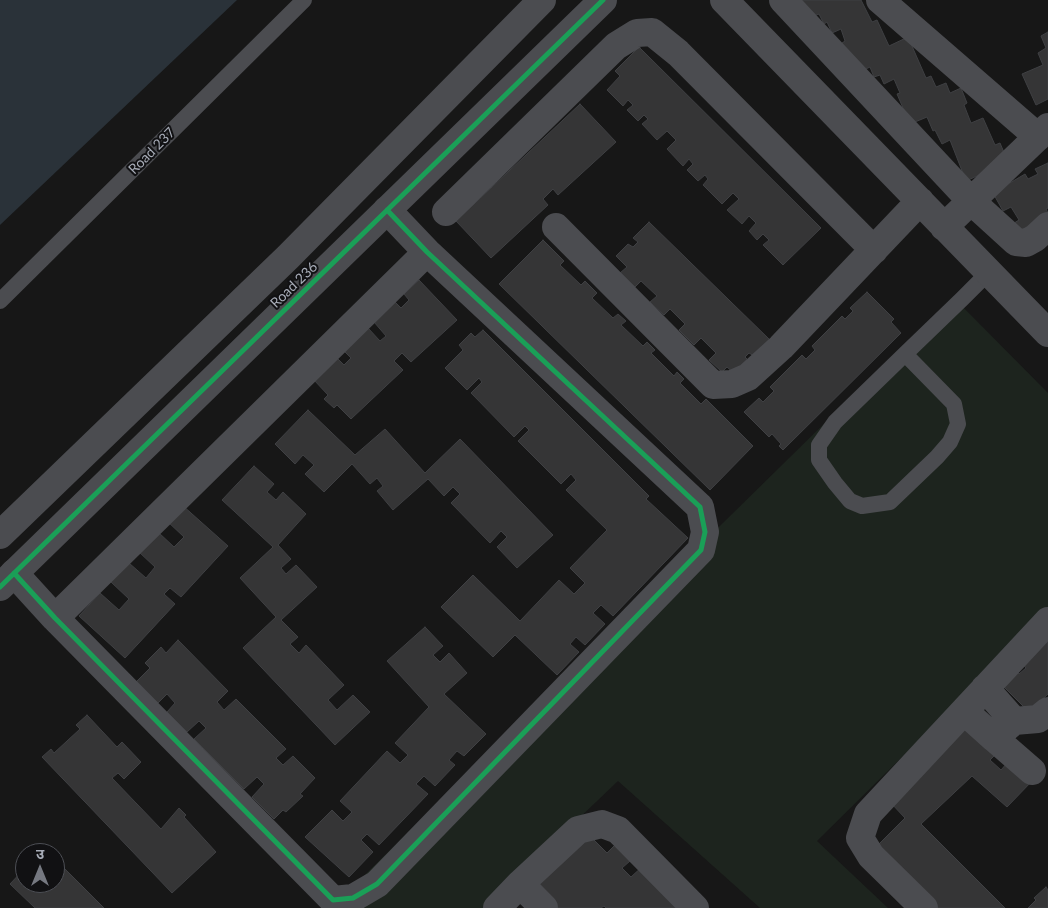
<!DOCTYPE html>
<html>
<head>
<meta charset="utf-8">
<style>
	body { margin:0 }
	#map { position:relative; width:1048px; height:908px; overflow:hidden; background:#171717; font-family:Lato,"Noto Sans Devanagari",sans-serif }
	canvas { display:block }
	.north { position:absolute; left:15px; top:843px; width:50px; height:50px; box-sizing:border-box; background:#111113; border:1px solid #4d4f55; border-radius:50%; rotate:0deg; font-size:14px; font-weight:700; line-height:20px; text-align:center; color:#a8adb8 }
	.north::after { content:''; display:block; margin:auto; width:18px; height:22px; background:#757880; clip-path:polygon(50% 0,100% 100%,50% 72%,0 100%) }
</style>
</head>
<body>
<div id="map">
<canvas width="1048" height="908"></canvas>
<div class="north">उ</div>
</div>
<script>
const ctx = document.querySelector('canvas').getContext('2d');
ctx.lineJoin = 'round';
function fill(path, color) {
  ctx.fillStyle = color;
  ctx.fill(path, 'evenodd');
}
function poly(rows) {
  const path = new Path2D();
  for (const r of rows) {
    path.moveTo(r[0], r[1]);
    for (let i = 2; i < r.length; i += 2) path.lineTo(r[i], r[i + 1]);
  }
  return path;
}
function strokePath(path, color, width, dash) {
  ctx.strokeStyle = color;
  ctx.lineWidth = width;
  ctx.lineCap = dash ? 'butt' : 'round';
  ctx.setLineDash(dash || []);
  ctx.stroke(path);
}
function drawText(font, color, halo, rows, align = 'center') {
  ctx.font = font + ' Lato,sans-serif';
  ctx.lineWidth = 4;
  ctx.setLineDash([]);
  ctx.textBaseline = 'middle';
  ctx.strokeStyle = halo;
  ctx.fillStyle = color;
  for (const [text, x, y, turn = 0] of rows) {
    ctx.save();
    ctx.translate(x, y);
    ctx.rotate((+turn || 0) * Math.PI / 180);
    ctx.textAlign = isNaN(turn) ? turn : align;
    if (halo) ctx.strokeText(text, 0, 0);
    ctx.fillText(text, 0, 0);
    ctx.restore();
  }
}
fill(poly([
	[953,297,1048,393,1048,613,817,841,888,908,760,908,618,781,485,908,331,908]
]), '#1d241e');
fill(poly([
	[0,0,237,0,0,225]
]), '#2a3239');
const building = poly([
	[795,0,861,0,872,22,877,20,889,46,908,37,926,78,931,76,936,87,946,83,950,93,961,88,967,103,964,105,971,123,983,118,995,145,1000,143,1008,162,966,181,950,140,942,144,935,130,933,131,927,117,910,124,897,94,900,93,894,79,884,84,880,75,874,77,870,67,855,74,842,43,845,41,841,29,832,33,827,22,824,24,819,14,804,20,795,0],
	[1048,32,1048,99,1036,105,1022,74,1043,65,1038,53,1046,48,1041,36,1048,32],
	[639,47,821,228,783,265,763,245,769,240,763,234,757,240,749,231,756,223,749,216,742,224,727,210,739,199,733,193,722,204,703,185,708,179,705,175,698,181,687,170,693,164,689,159,683,166,667,149,676,140,667,131,657,140,642,124,648,119,644,115,638,121,627,110,633,105,628,100,623,106,607,90,620,76,615,71,639,47],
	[580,104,616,142,558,195,553,189,543,199,548,205,491,258,456,221,580,104],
	[1048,163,1048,208,1046,209,1048,213,1017,235,1011,225,1019,220,1011,207,1003,211,993,193,1025,174,1028,179,1038,174,1035,169,1048,163],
	[649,222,770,340,754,356,749,353,745,357,749,361,736,375,727,367,722,372,709,360,716,353,701,338,694,345,679,330,685,324,670,309,664,315,650,302,657,296,641,281,635,287,620,273,627,267,616,256,628,244,633,247,638,242,633,238,649,222],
	[543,240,564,261,560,265,581,285,585,281,597,293,592,298,613,318,618,314,626,321,621,325,643,346,647,342,655,350,651,353,674,376,677,372,684,379,680,383,701,404,706,399,753,446,710,490,499,284,543,240],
	[419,280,457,320,411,362,402,353,394,361,403,370,351,419,337,405,334,408,324,399,328,395,313,379,336,357,344,365,351,358,344,351,368,328,380,341,386,336,374,322,395,302,401,308,409,300,404,294,419,280],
	[867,292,894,319,891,322,901,333,783,450,779,446,781,444,772,434,769,437,744,412,759,398,763,402,774,391,770,387,802,355,806,359,815,350,812,346,842,316,845,319,853,311,850,308,867,292],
	[483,330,649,496,646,499,688,538,613,616,601,605,593,613,605,624,585,645,576,637,570,644,579,652,557,675,515,635,493,657,441,607,473,575,520,621,559,580,574,594,585,583,570,568,607,530,566,490,576,480,571,474,561,484,518,441,529,430,525,426,514,437,471,393,482,382,479,378,467,390,445,368,463,350,459,345,471,333,475,337,483,330],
	[308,410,355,455,385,429,425,473,460,439,553,535,517,568,497,547,507,537,501,531,490,543,451,503,460,494,453,487,444,496,428,479,393,510,377,491,383,486,377,478,370,484,352,464,324,492,305,474,314,465,303,455,295,464,275,444,308,410],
	[254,466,274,484,267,492,276,500,283,492,306,514,278,545,291,559,281,568,286,574,296,565,317,587,281,620,298,637,290,644,299,653,306,645,344,685,328,700,337,710,353,695,370,712,335,745,243,648,276,617,240,578,273,547,222,500,254,466],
	[182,505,228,546,181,597,170,588,164,594,175,604,125,658,79,616,100,593,119,610,129,599,111,582,129,563,146,578,155,567,139,552,158,532,174,547,184,537,167,521,182,505],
	[425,627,443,646,433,655,440,662,449,653,467,673,444,694,486,734,464,756,457,751,449,760,455,765,435,786,424,776,416,784,428,794,379,845,367,834,361,840,373,852,349,877,305,837,332,810,343,821,352,812,340,801,387,751,400,763,408,755,395,743,429,707,387,661,425,627],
	[1048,638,1048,694,1029,712,1001,684,1016,670,1019,674,1026,668,1021,662,1048,638],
	[178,640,228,691,217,702,224,710,236,699,286,749,276,758,283,765,293,756,315,778,300,794,303,796,286,812,283,810,274,819,252,797,264,784,257,777,244,789,194,739,206,728,199,721,187,732,167,712,175,703,167,694,158,703,136,682,150,668,145,663,161,647,166,653,178,640],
	[87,715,117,747,122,742,141,762,124,779,118,773,112,778,161,829,179,808,186,815,184,817,216,852,172,893,42,757,51,749,54,753,80,729,76,725,87,715],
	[969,719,999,751,990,760,1001,770,1008,762,1034,779,1007,807,972,776,921,824,1005,908,934,908,874,849,905,818,890,802,969,719],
	[588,834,607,853,615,845,630,861,622,868,631,877,643,866,683,908,606,908,604,906,601,908,552,908,553,898,538,882,588,834],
	[55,859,104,908,35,908,10,884,25,868,25,883,55,883,55,859],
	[1046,887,1048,890,1048,908,1028,908,1036,900,1034,898,1046,887]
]);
fill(building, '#353536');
strokePath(building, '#3f4043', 1);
strokePath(poly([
	[0,301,304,0],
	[905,354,954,404,958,424,950,442,937,457,890,502,862,506,850,501,835,483,819,460,819,445,835,422,905,354,962,299,989,272]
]), '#4b4c50', 16);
strokePath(poly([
	[724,0,1048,333],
	[783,0,971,201,944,227],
	[880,0,1038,137],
	[1048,127,971,201,1016,242,1026,243,1035,238,1048,226],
	[446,212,616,46,637,33,652,32,678,53,874,250],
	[556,227,713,385,732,384,748,377,781,347,920,201],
	[14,573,55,618,333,900,353,898,377,884,701,550,705,532,700,507,427,252,387,210],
	[55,618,427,252],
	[985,688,1014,721,1038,719,1048,711],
	[964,711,994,738,1014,721],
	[994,738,1032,771],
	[520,884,544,908],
	[497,908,520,884,578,830,602,824,618,830,695,908],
	[924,908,871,856,860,838,868,814,1048,621]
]), '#4b4c50', 28);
strokePath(poly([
	[0,535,288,257,542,0],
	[0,587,603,0]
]), '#4b4c50', 28);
strokePath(poly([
	[14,573,55,618,333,900,353,898,377,884,701,550,705,532,700,507,427,252,387,210],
	[0,587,603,0]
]), '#1a9f57', 5);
drawText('14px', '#a8adb8', '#111113', [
	["Road 237",152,151,-45],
	["Road 236",294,285,-44]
]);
</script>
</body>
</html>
